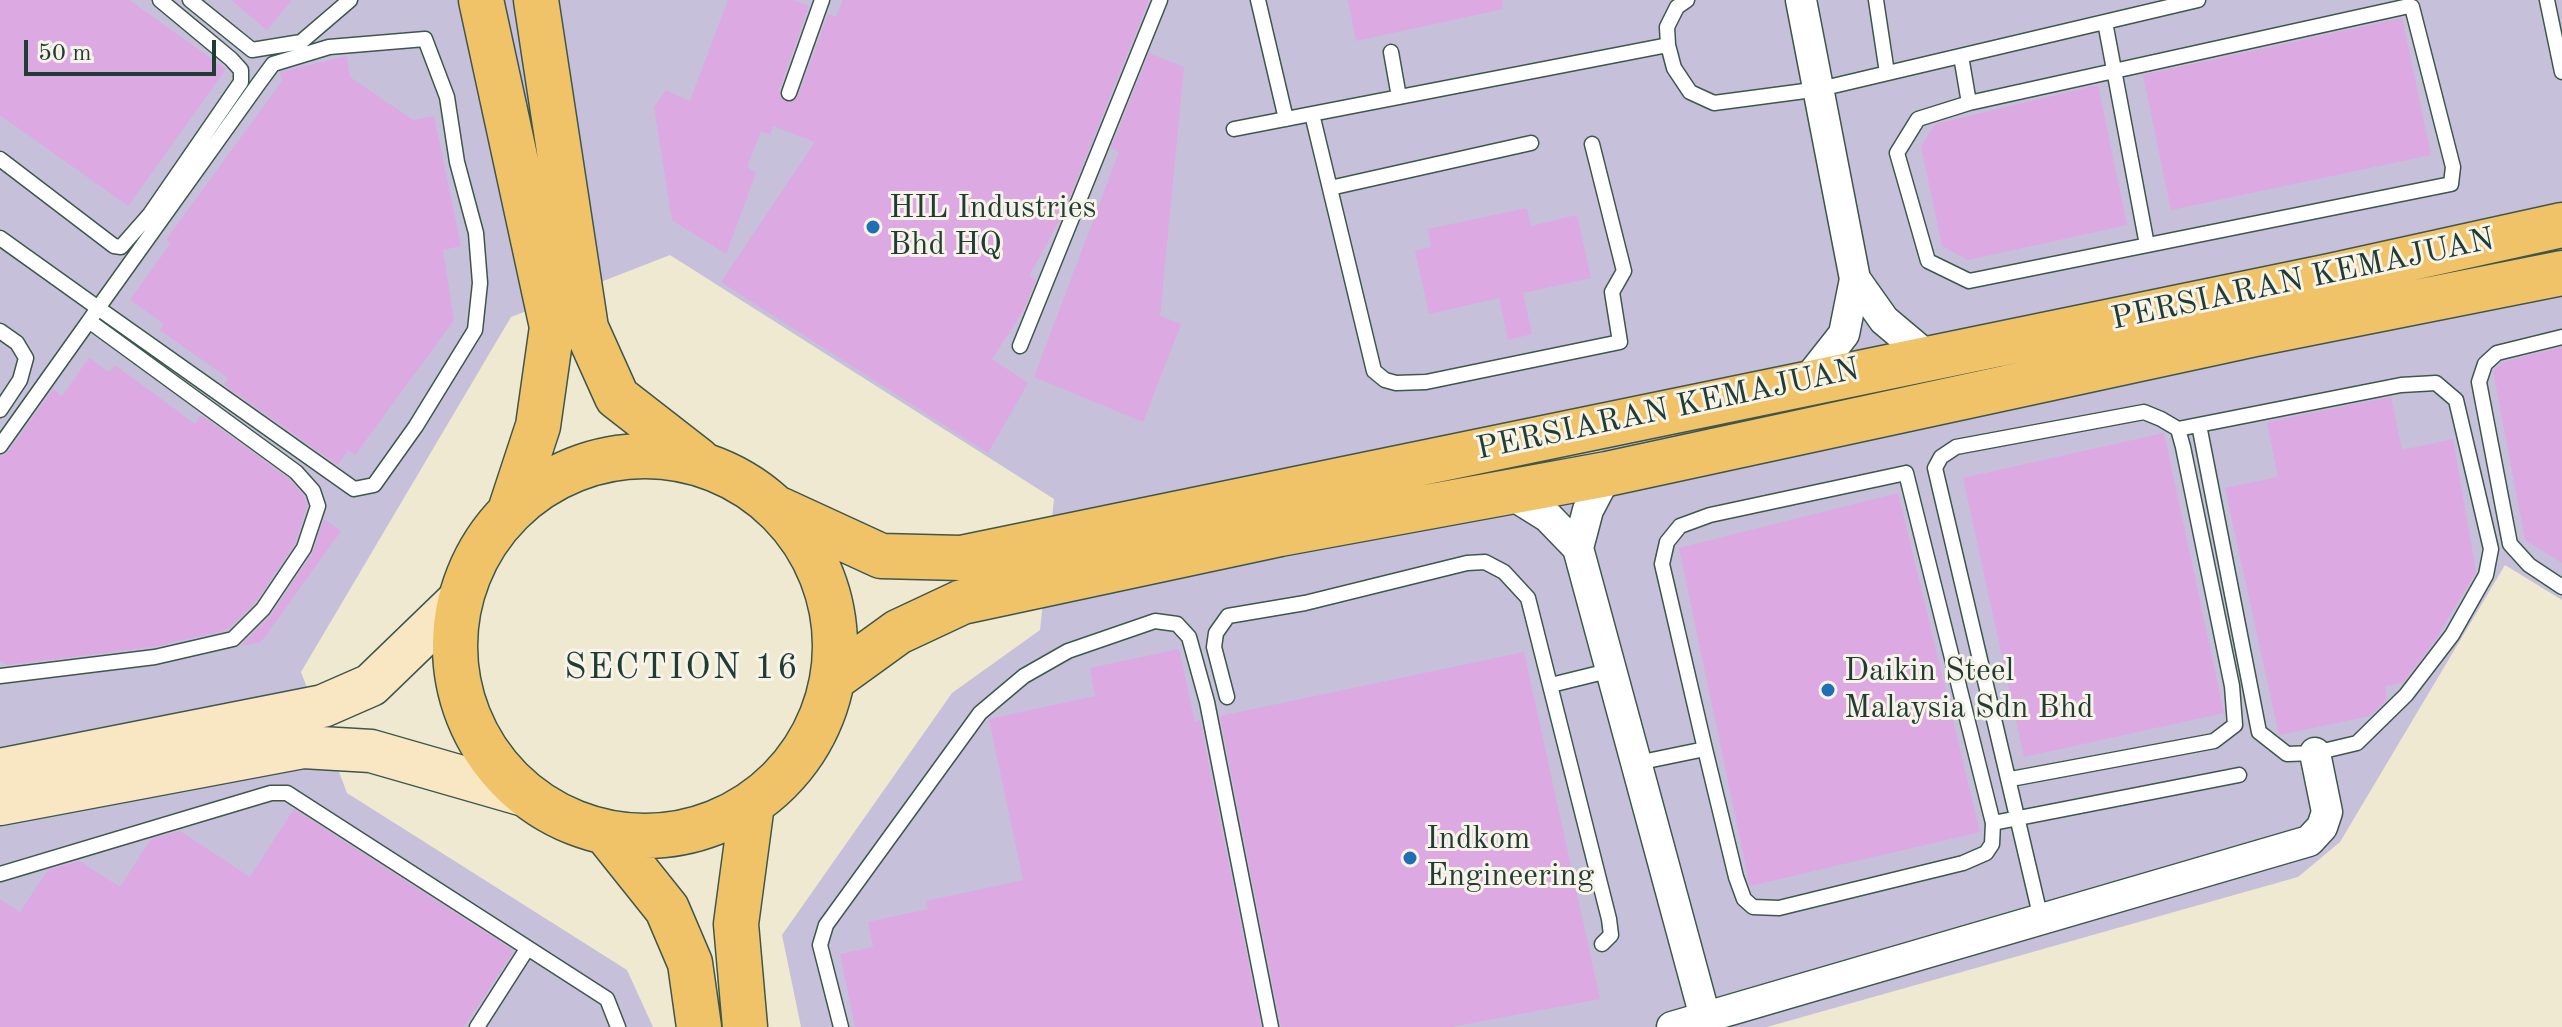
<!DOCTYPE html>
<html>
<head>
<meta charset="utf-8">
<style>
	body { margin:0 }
	#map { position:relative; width:2562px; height:1027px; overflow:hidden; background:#efe9d1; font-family:"Old Standard TT",serif }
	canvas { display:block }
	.scale { position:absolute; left:24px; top:40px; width:192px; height:36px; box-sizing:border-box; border:4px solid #1f3d34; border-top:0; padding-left:10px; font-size:24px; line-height:28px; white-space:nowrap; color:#1f3d34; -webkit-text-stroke:6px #f7f3e8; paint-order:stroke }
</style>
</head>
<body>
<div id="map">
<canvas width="2562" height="1027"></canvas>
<div class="scale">50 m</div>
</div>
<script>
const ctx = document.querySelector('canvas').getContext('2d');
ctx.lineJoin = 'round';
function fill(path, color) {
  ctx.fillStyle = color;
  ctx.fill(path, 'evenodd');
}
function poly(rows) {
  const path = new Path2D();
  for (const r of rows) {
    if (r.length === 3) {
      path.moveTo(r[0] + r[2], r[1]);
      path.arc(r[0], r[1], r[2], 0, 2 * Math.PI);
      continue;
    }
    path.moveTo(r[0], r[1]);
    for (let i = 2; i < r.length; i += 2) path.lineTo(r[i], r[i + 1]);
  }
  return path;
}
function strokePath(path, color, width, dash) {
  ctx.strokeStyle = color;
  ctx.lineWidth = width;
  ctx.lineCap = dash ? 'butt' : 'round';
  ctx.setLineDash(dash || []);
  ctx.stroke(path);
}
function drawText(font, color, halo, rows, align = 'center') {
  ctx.font = font + ' "Old Standard TT",serif';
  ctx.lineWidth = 6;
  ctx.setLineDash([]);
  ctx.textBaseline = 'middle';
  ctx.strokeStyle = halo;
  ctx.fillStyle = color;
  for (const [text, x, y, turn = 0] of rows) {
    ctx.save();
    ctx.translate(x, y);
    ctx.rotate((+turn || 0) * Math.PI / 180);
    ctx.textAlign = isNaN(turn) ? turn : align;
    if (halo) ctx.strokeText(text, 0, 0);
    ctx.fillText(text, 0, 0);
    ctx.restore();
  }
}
fill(poly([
	[0,0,2562,0,2562,600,2505,565,2340,842,2298,877,1767,1027,801,1027,782,935,952,693,1040,630,1054,499,670,255,511,317,301,672,347,793,627,970,653,1027,0,1027]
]), '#c6c0da');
fill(poly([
	[0,0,129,0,226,69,128,206,0,115],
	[231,0,292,0,267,30],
	[728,0,794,0,809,6,779,90,781,99,790,103,798,96,828,14,836,17,843,0,1149,0,1062,216,1029,276,1036,280,1023,311,992,359,1028,383,988,453,721,282,815,142,773,126,770,135,761,131,747,167,756,173,726,254,672,220,654,107,666,90,690,101],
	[1348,0,1502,0,1503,9,1356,41],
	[2402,18,2431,155,2171,210,2143,75],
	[1149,53,1184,67,1160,316,1181,324,1143,422,1034,377,1119,152,1111,148],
	[347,56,350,77,413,120,434,116,461,246,443,250,454,320,355,455,348,450,338,465,224,385,228,378,160,330,164,324,130,300,171,243,166,240,282,81,280,72],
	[2098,85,2127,225,1968,260,1942,246,1921,146,1935,124],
	[1527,208,1531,226,1577,215,1591,278,1523,293,1532,334,1508,340,1499,298,1429,314,1415,251,1431,247,1428,229],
	[2562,347,2562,563,2525,540,2493,371,2502,362],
	[89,358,109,372,115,365,195,424,201,415,289,479,304,496,307,506,295,544,255,603,228,630,153,647,7,665,0,660,0,457,8,452,53,389,62,396],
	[2391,397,2402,450,2453,439,2476,572,2436,639,2403,683,2385,686,2387,700,2370,716,2279,735,2225,488,2278,477,2267,422],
	[2164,433,2224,713,2024,757,1963,478],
	[1898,493,1980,832,1750,886,1679,548],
	[324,519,341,531,261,642,240,646,271,615,312,554],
	[1179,649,1195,722,1200,720,1261,1027,855,1027,840,954,873,947,868,922,928,909,926,901,1023,880,989,719,1095,696,1090,668],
	[1524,652,1600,999,1451,1027,1281,1027,1220,716],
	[294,809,514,951,464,1027,0,1027,0,899,20,912,48,870,79,861,120,887,151,839,180,831,250,877]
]), '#dda9e2');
const lane = poly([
	[190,0,252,50,301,42,350,0],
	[1258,0,1286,119],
	[1687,0,1677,7,1667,27,1668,45,1674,68,1690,92,1714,103,1820,89,2198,0],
	[1876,0,1887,73],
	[2547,0,2562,72],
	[2409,6,2412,7,2453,167,2451,184,1969,281,1928,261,1897,153,1918,119,1969,103,2409,6],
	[2105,22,2147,245],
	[1391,52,1399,97],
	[1961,56,1969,103],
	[789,93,822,0],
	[1312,114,1374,371,1385,380,1396,383,1426,382,1620,342,1612,292,1624,271,1592,144],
	[1234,129,1668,45],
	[0,159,114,246,121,247,150,214,241,82,241,70,231,59,160,0],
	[1330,188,1531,143],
	[0,238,98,308,354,489,374,485,416,426,475,330,480,283,476,233,457,162,447,97,425,39,329,47,273,64,259,83,98,308,89,321],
	[0,331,17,343,26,358,20,380,0,410],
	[2562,337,2497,353,2485,364,2479,382,2510,544,2529,565,2562,587],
	[1020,346,1160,0],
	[2178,429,2401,385,2436,383,2456,400,2491,549,2486,575,2452,635,2406,695,2357,743,2315,753,2287,754,2259,732,2199,425],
	[0,446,89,321,296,472,313,491,318,506,304,548,263,609,233,639,155,657,0,676],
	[1906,473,1993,823,1992,844,1986,853,1963,863,1779,908,1753,907,1744,899,1736,877,1705,749,1662,564,1667,542,1680,526,1710,515,1906,473],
	[1551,685,1612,670],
	[1227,697,1214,647,1216,633,1228,616,1305,603,1467,563,1485,562,1504,572,1528,598,1609,919,1611,935,1602,944],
	[1637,763,1705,749],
	[2011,779,2214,741,2235,725,2232,686,2183,447,2178,429,2161,419,2144,412,1956,447,1941,457,1935,468,2041,919],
	[1993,823,2239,775],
	[0,874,271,793,287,793,607,999,618,1027],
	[477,1027,527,949],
	[841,1027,820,945,826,925,980,713,1024,676,1068,651,1155,621,1177,624,1189,637,1207,702,1271,1027]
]);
const street = poly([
	[1801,0,1855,279,1844,334,1807,381],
	[1855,279,1884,320,1928,357],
	[1508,492,1548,517,1578,548,1705,1017],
	[1578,548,1588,510,1607,474],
	[1672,1027,2309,841,2322,827,2327,812,2315,753]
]);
const secondary = poly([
	[0,770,323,706,371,685,460,599],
	[0,804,303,747,371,751,524,795]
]);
const primary = poly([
	[481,0,552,327,538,426,510,511],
	[536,0,586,328,617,397,698,460],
	[645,646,190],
	[781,510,881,556,961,558,2330,276,2562,225],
	[833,679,898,632,962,602,1280,534,1607,474,2255,334,2562,273],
	[607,834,667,909,690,963,699,1027],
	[745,1027,736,924,752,804]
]);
strokePath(lane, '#3e574c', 17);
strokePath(street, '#3e574c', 33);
strokePath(secondary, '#3e574c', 45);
strokePath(primary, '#3e574c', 47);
strokePath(lane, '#fff', 14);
strokePath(street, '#fff', 30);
strokePath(secondary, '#f9e7c3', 42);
strokePath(primary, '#f0c369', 44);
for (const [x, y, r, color] of [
	[873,227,8,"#1f6fb2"],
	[1828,690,8,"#1f6fb2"],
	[1410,858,8,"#1f6fb2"]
]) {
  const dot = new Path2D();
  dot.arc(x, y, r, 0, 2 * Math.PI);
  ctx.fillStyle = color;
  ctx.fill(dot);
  strokePath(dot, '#f7f3e8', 3);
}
drawText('32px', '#1f3d34', '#f7f3e8', [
	["HIL Industries",889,209],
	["Bhd HQ",889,246],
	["Daikin Steel",1844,672],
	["Malaysia Sdn Bhd",1844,709],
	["Indkom",1426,840],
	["Engineering",1426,877]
], 'left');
drawText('32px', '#1f3d34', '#f7f3e8', [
	["PERSIARAN KEMAJUAN",2303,280,-12],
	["PERSIARAN KEMAJUAN",1668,410,-12]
]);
ctx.letterSpacing = '2px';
drawText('36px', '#1f3d34', '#f7f3e8', [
	["SECTION 16",682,669]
]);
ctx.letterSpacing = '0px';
</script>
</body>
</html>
